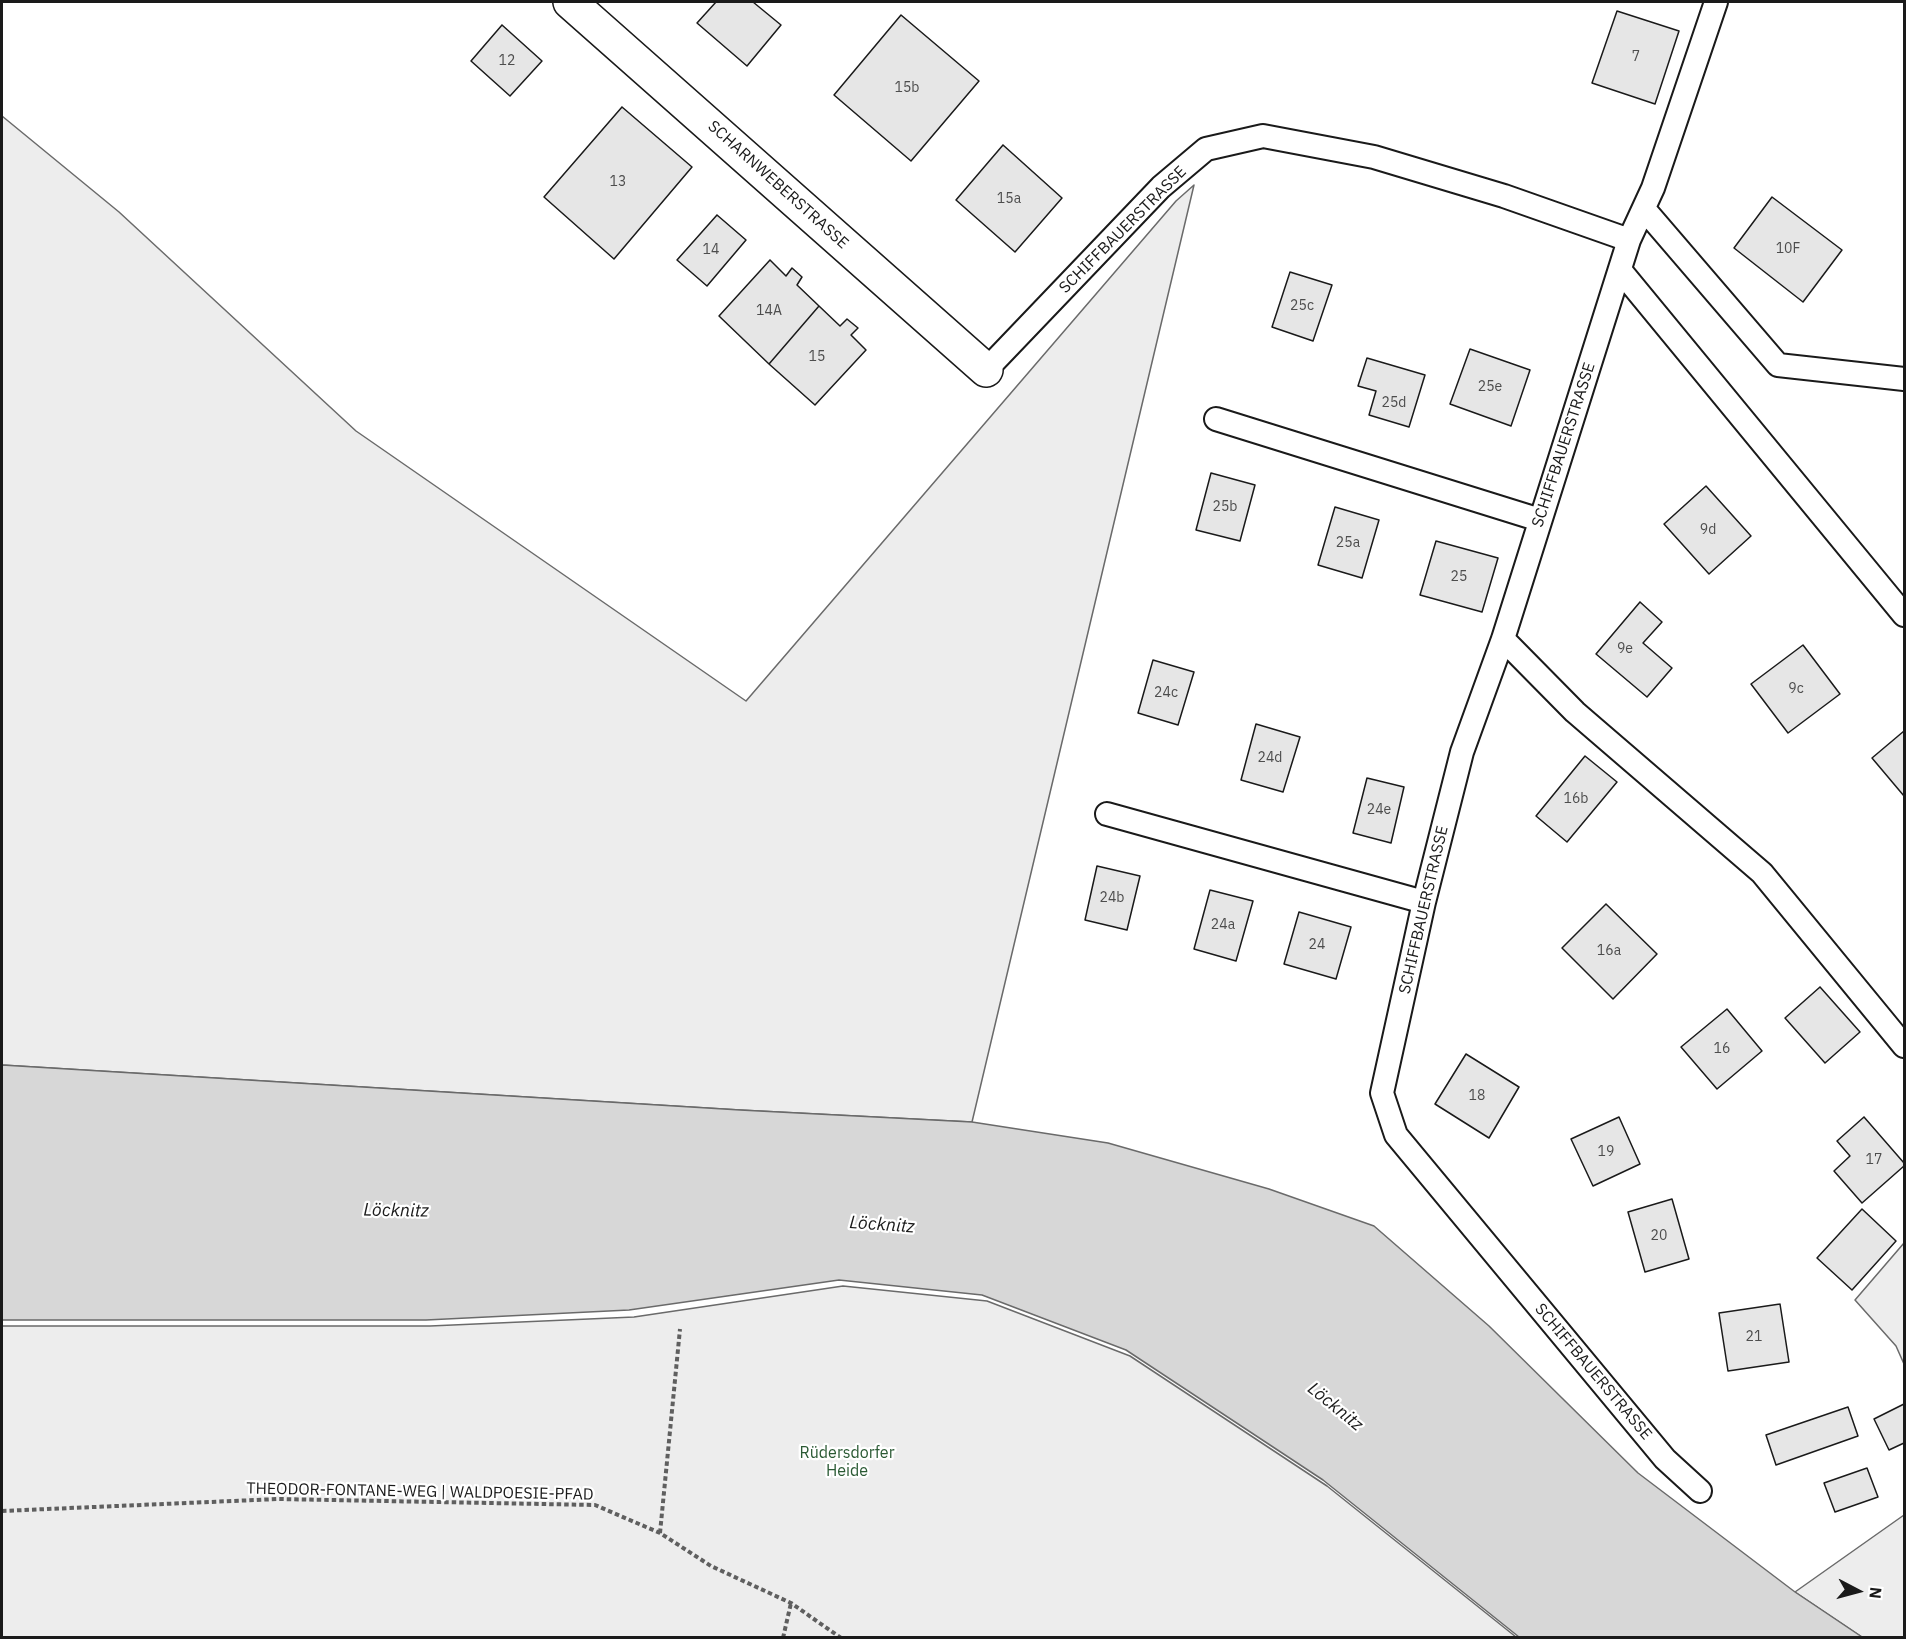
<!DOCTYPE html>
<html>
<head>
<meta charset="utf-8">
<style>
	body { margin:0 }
	#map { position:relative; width:1906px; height:1639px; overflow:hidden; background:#fff; font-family:"IBM Plex Sans",sans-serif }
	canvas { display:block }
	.frame { position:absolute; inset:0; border:3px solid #1a1a1a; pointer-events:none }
	.north { position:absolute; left:1828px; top:1561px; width:60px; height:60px; -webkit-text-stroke:4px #fff; paint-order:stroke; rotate:96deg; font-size:16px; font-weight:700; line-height:24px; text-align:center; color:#1a1a1a }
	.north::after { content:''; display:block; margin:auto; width:21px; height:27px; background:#1a1a1a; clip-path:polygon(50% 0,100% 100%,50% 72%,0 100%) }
</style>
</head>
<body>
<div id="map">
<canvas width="1906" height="1639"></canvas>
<div class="frame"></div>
<div class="north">N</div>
</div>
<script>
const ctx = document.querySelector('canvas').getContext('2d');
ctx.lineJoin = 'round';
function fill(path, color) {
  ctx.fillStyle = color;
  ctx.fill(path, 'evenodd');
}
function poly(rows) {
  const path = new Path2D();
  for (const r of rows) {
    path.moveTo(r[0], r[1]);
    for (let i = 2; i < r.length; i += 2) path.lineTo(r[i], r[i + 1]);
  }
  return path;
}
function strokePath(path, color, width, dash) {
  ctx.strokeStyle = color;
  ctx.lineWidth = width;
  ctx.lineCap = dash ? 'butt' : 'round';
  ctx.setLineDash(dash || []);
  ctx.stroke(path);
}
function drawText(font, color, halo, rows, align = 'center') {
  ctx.font = font + ' "IBM Plex Sans",sans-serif';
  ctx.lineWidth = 4.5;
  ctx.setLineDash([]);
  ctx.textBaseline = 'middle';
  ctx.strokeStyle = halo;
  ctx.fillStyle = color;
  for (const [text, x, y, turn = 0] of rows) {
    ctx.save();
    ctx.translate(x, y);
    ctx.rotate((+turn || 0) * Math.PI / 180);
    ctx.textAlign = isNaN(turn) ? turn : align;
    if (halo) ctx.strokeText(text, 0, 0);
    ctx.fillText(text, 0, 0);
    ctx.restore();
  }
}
const built = poly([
	[2,116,119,212,356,431,746,701,1176,201,1194,185,972,1122,740,1110,2,1065,2,116],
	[1904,1243,1904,1364,1896,1346,1855,1300,1904,1243],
	[843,1286,987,1301,1130,1356,1327,1486,1516,1637,2,1637,2,1326,430,1326,634,1317,843,1286],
	[1904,1515,1904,1637,1862,1637,1795,1592,1904,1515]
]);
fill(built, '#ededed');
strokePath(built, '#6a6a6a', 1.5);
const water = poly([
	[2,1065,740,1110,972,1122,1108,1143,1269,1189,1374,1226,1489,1326,1638,1473,1795,1592,1862,1637,1519,1637,1323,1480,1126,1350,982,1295,839,1280,629,1310,426,1320,2,1320,2,1065]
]);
fill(water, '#d7d7d7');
strokePath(water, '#6a6a6a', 1.5);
const building = poly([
	[716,2,753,2,781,25,747,66,697,23,716,2],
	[1617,11,1679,31,1655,104,1592,83,1617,11],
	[901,15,979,81,911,161,834,95,901,15],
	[502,25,542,61,510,96,471,61,502,25],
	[622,107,692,167,614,259,544,197,622,107],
	[1003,145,1062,198,1015,252,956,200,1003,145],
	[1772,197,1842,250,1803,302,1734,248,1772,197],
	[717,215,746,240,707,286,677,260,717,215],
	[770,260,786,276,792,268,802,277,797,285,819,306,769,364,719,316,770,260],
	[1290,272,1332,285,1313,341,1272,327,1290,272],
	[819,306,840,326,847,319,858,328,851,335,866,350,815,405,769,364,819,306],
	[1470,349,1530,370,1511,426,1450,404,1470,349],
	[1367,358,1425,375,1409,427,1369,415,1376,391,1358,386,1367,358],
	[1211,473,1255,485,1240,541,1196,530,1211,473],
	[1706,486,1751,536,1709,574,1664,524,1706,486],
	[1335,507,1379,520,1362,578,1318,565,1335,507],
	[1436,541,1498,558,1482,612,1420,595,1436,541],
	[1640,602,1662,622,1643,643,1672,668,1647,697,1596,654,1640,602],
	[1803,645,1840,694,1788,733,1751,684,1803,645],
	[1153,660,1194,672,1178,725,1138,713,1153,660],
	[1256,724,1300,737,1283,792,1241,780,1256,724],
	[1904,731,1904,796,1872,758,1904,731],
	[1585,756,1617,782,1567,842,1536,816,1585,756],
	[1367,778,1404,787,1391,843,1353,833,1367,778],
	[1097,866,1140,876,1127,930,1085,920,1097,866],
	[1210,890,1253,901,1236,961,1194,949,1210,890],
	[1606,904,1657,954,1613,999,1562,948,1606,904],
	[1299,912,1351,927,1336,979,1284,964,1299,912],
	[1820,987,1860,1032,1825,1063,1785,1018,1820,987],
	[1727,1009,1762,1051,1717,1089,1681,1047,1727,1009],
	[1466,1054,1519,1087,1489,1138,1435,1104,1466,1054],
	[1619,1117,1640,1164,1593,1186,1571,1139,1619,1117],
	[1864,1117,1904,1163,1904,1166,1862,1203,1834,1171,1850,1156,1837,1141,1864,1117],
	[1672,1199,1689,1259,1645,1272,1628,1212,1672,1199],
	[1862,1209,1896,1241,1852,1290,1817,1258,1862,1209],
	[1780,1304,1789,1362,1728,1371,1719,1313,1780,1304],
	[1904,1404,1904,1443,1889,1450,1874,1419,1904,1404],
	[1848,1407,1858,1436,1776,1465,1766,1435,1848,1407],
	[1867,1468,1878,1497,1835,1512,1824,1483,1867,1468]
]);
fill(building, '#e6e6e6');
strokePath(building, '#1a1a1a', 1.5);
const service = poly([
	[1644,209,1778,365,1904,379],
	[1620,270,1904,615],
	[986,370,1161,187,1206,149,1263,136,1374,157,1504,196,1629,240],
	[1216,419,1540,520],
	[1503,639,1575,712,1762,873,1904,1046],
	[1107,814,1424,902],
	[1700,1491,1665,1459,1396,1135,1382,1093,1424,902,1462,752,1503,639,1629,240,1653,188,1716,2]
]);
const minor = poly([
	[570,2,986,370]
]);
strokePath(service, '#1a1a1a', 26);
strokePath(minor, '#1a1a1a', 36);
strokePath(poly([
	[2,1511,278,1499,595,1505,660,1533,711,1566,791,1603,841,1638],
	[660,1533,680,1329],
	[783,1638,791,1603]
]), '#5f5f5f', 4, [4.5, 3]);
strokePath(service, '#fff', 22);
strokePath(minor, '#fff', 33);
drawText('14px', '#4d4d4d', null, [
	["7",1636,57],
	["12",507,61],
	["15b",907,88],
	["13",618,182],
	["15a",1009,199],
	["10F",1788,249],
	["14",711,250],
	["25c",1302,306],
	["14A",769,311],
	["15",817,357],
	["25e",1490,387],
	["25d",1394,403],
	["25b",1225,507],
	["9d",1708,530],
	["25a",1348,543],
	["25",1459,577],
	["9e",1625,649],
	["9c",1796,689],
	["24c",1166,693],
	["24d",1270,758],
	["16b",1576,799],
	["24e",1379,810],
	["24b",1112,898],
	["24a",1223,925],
	["24",1317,945],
	["16a",1609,951],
	["16",1722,1049],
	["18",1477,1096],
	["19",1606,1152],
	["17",1874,1160],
	["20",1659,1236],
	["21",1754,1337]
]);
drawText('16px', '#1a1a1a', '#fff', [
	["SCHARNWEBERSTRASSE",778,185,42],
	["SCHIFFBAUERSTRASSE",1123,230,-45],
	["SCHIFFBAUERSTRASSE",1564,445,-72],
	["SCHIFFBAUERSTRASSE",1424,910,-77],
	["SCHIFFBAUERSTRASSE",1593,1372,50],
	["THEODOR-FONTANE-WEG | WALDPOESIE-PFAD",420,1492,1]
]);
drawText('16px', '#2b5a34', '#fff', [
	["Rüdersdorfer",847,1453],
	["Heide",847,1471]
]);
drawText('italic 18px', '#1a1a1a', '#fff', [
	["Löcknitz",396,1211,1],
	["Löcknitz",882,1225,4],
	["Löcknitz",1335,1407,39]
]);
</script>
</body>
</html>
